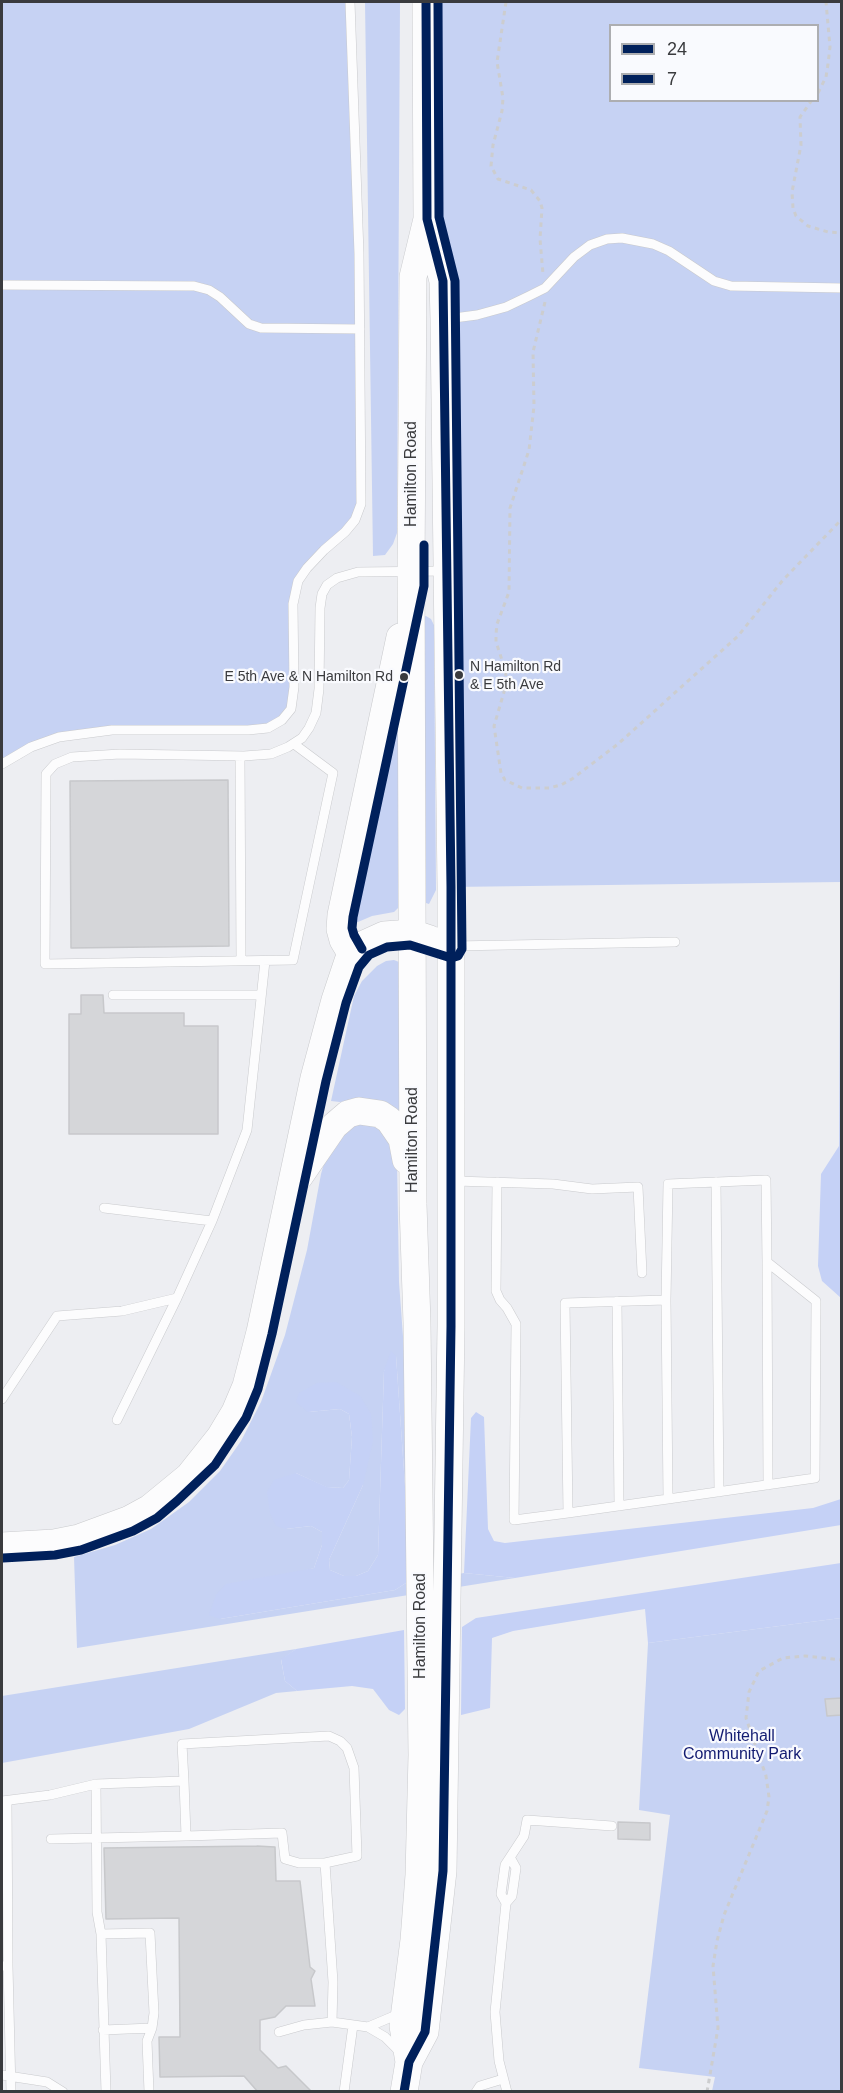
<!DOCTYPE html>
<html>
<head>
<meta charset="utf-8">
<style>
	body { margin:0 }
	#map { position:relative; width:843px; height:2093px; overflow:hidden; background:#edeef2; font-family:Arial,sans-serif }
	canvas { display:block }
	.frame { position:absolute; inset:0; border:3px solid #3a3b3e; pointer-events:none }
	.legend { position:absolute; left:609px; top:24px; width:210px; height:78px; box-sizing:border-box; background:#f9fafe; border:2px solid #adaeb1; margin:0; padding:8px 10px; list-style:none; font-size:18px; color:#3a3b3e }
	.legend li { display:flex; align-items:center; gap:12px; height:30px }
	.legend b { width:30px; border:2px solid #adaeb1 }
</style>
</head>
<body>
<div id="map">
<canvas width="843" height="2093"></canvas>
<div class="frame"></div>
<ul class="legend">
<li><b style="height:8px;background:#00205b"></b>24</li>
<li><b style="height:8px;background:#00205b"></b>7</li>
</ul>
</div>
<script>
const ctx = document.querySelector('canvas').getContext('2d');
ctx.lineJoin = 'round';
function fill(path, color) {
  ctx.fillStyle = color;
  ctx.fill(path, 'evenodd');
}
function poly(rows) {
  const path = new Path2D();
  for (const r of rows) {
    path.moveTo(r[0], r[1]);
    for (let i = 2; i < r.length; i += 2) path.lineTo(r[i], r[i + 1]);
  }
  return path;
}
function strokePath(path, color, width, dash) {
  ctx.strokeStyle = color;
  ctx.lineWidth = width;
  ctx.lineCap = dash ? 'butt' : 'round';
  ctx.setLineDash(dash || []);
  ctx.stroke(path);
}
function drawText(font, color, halo, rows, align = 'center') {
  ctx.font = font + ' Arial,sans-serif';
  ctx.lineWidth = 4.5;
  ctx.setLineDash([]);
  ctx.textBaseline = 'middle';
  ctx.strokeStyle = halo;
  ctx.fillStyle = color;
  for (const [text, x, y, turn = 0] of rows) {
    ctx.save();
    ctx.translate(x, y);
    ctx.rotate((+turn || 0) * Math.PI / 180);
    ctx.textAlign = isNaN(turn) ? turn : align;
    if (halo) ctx.strokeText(text, 0, 0);
    ctx.fillText(text, 0, 0);
    ctx.restore();
  }
}
fill(poly([
	[2,2,350,2,361,481,355,520,298,581,291,709,268,728,112,730,59,737,2,764],
	[365,2,400,2,397,533,393,544,385,555,373,556],
	[426,2,841,2,841,882,451,887],
	[610,26,818,26,818,100,610,100],
	[426,616,431,619,434,625,436,890,429,904,423,902,421,617],
	[398,711,402,711,404,902,394,912,372,916,351,925],
	[394,960,399,962,406,1119,356,1100,340,1102,331,1101,354,996,362,981,377,966,386,961],
	[369,1124,377,1126,391,1140,397,1159,399,1282,409,1418,407,1515,396,1356,384,1371,378,1555,368,1571,356,1576,344,1576,330,1570,329,1560,363,1485,360,1396,308,1412,340,1409,349,1414,352,1437,349,1480,343,1488,326,1487,296,1473,286,1529,311,1526,322,1532,322,1545,314,1568,300,1572,220,1619,395,1590,406,1583,464,1573,515,1578,77,1648,74,1557,115,1545,151,1529,189,1502,220,1471,241,1441,261,1402,285,1335,307,1250,321,1174,329,1146,355,1125],
	[841,1618,841,2091,712,2091,715,2077,639,2068,670,1815,639,1810,648,1643],
	[296,1649,281,1660,285,1681,297,1691,276,1693,189,1729,2,1763,2,1696]
]), '#c6d2f3');
fill(poly([
	[841,778,841,1298,822,1281,818,1266,821,1174,839,1146],
	[391,1351,396,1356,407,1515,406,1583,395,1590,220,1619,209,1615,216,1595,226,1584,314,1568,322,1545,322,1532,311,1526,286,1529,276,1526,270,1513,267,1492,274,1480,296,1473,327,1487,343,1488,349,1480,352,1437,349,1414,340,1409,308,1412,296,1402,299,1393,317,1383,336,1382,360,1396,371,1414,373,1441,363,1485,329,1560,330,1570,344,1576,356,1576,368,1571,378,1555,384,1371],
	[476,1412,484,1417,488,1529,494,1541,505,1543,813,1508,841,1499,841,1525,515,1578,464,1573,471,1418],
	[841,1563,841,1618,648,1643,645,1609,513,1631,492,1638,490,1708,461,1715,462,1627,476,1618],
	[404,1630,405,1709,399,1715,389,1710,373,1689,352,1686,297,1691,285,1681,281,1659,296,1649]
]), '#c5d1f6');
const building = poly([
	[228,780,229,946,71,948,70,781,228,780],
	[81,995,103,995,104,1013,184,1013,184,1026,218,1026,218,1134,69,1134,69,1014,81,1014,81,995],
	[842,1698,842,1715,827,1716,825,1699,842,1698],
	[618,1822,650,1823,650,1840,618,1839,618,1822],
	[257,1846,275,1847,276,1881,300,1881,310,1967,315,1971,311,1979,315,2006,286,2006,275,2017,260,2020,260,2050,278,2068,286,2066,312,2092,258,2092,244,2076,160,2077,159,2037,180,2037,179,1918,106,1919,104,1848,257,1846]
]);
fill(building, '#d5d6d9');
strokePath(building, '#c7c8cb', 1.5);
const lane = poly([
	[2,285,194,286,209,290,220,297,249,324,261,328,360,329],
	[446,319,477,315,506,307,529,296,545,288,574,257,590,245,607,239,622,238,653,244,669,251,714,281,731,286,842,288],
	[294,744,333,773,293,960,45,964,46,774,55,764,72,757,120,754,244,756,271,754,288,747,302,738,309,728,316,713,319,689,320,608,322,594,327,585,337,578,358,572,445,571],
	[240,756,241,961],
	[2,764,31,747,59,737,112,730,248,730,268,728,282,720,291,709,294,687,293,604,298,581,307,568,324,550,345,532,355,520,361,504,359,254,350,2],
	[453,946,675,942],
	[113,995,261,995],
	[455,1181,553,1184,592,1189,638,1187,642,1273],
	[497,1182,496,1291,500,1300,507,1308,516,1324,514,1520,568,1513,668,1499,815,1478,816,1301,767,1262,766,1180,668,1184,666,1300,565,1303,568,1513],
	[716,1182,719,1492],
	[104,1208,212,1221,247,1130,265,961],
	[767,1262,768,1485],
	[666,1300,668,1499],
	[617,1301,619,1506],
	[2,1399,57,1316,122,1311,177,1298],
	[117,1420,177,1298,212,1221],
	[96,1784,97,1912,101,1934],
	[2,1801,50,1795,96,1784,184,1781,182,1744,329,1736,340,1741,347,1748,354,1768,357,1856,325,1863,299,1863,285,1859,282,1833,186,1836,184,1781],
	[7,1801,8,1966],
	[51,1839,186,1836],
	[325,1863,333,1982,332,2022,368,2027],
	[506,1903,512,1896,516,1868,511,1859],
	[2,1966,8,1966,11,2092],
	[103,2030,152,2028],
	[279,2032,304,2025,332,2022],
	[399,2051,385,2037,368,2027,401,2013],
	[2,2075,47,2082,63,2092],
	[106,2092,101,1934,150,1933,154,2013,152,2028,147,2041,149,2092],
	[344,2092,353,2025],
	[476,2092,480,2086,503,2079],
	[507,2092,499,2061,495,2012,506,1903,501,1894,505,1865,524,1836,527,1820,612,1826]
]);
const primary = poly([
	[352,955,343,940,340,929,341,915,400,637],
	[299,1177,334,1126,348,1114,359,1111,380,1114,389,1120,402,1139,406,1160],
	[2,1546,54,1543,79,1538,128,1520,150,1508,189,1476,220,1437,235,1412,246,1386,260,1332,314,1078,335,1000,348,961,362,945,384,935,412,933,430,939],
	[409,2062,425,2032,443,1871,451,1326,451,887,444,319,443,281,428,223],
	[404,2092,409,2062,403,2026,414,1940,419,1875,422,1755,417,1323,413,1204,411,571,413,277,427,219,426,2]
]);
strokePath(lane, '#c9cacd', 10);
strokePath(primary, '#c9cacd', 28);
strokePath(poly([
	[506,2,497,62,503,98,502,111,493,145,491,166,498,179,531,190,540,201,542,208,540,239,543,274],
	[818,93,826,77,828,64,830,47,826,2],
	[812,100,800,117,801,145,792,192,793,208,796,216,808,226,828,232,842,233],
	[545,302,533,352,534,406,529,450,510,508,509,592,497,624,496,634,496,642,506,672,504,692,494,726,501,773,505,780,522,788,549,788,561,785,572,779,618,744,738,636,783,580,842,519],
	[707,2092,718,2028,713,1966,717,1941,724,1915,767,1811,769,1797,766,1776,746,1718,749,1692,759,1671,783,1658,805,1656,842,1660]
]), '#cccdcf', 3, [4.5, 4.5]);
strokePath(lane, '#fcfcfd', 9);
strokePath(primary, '#fcfcfd', 27);
strokePath(poly([
	[404,2092,409,2062,425,2032,443,1871,451,1326,451,887,443,281,427,219,426,2]
]), '#00205b', 9);
strokePath(poly([
	[362,949,354,935,352,928,353,917,424,586,424,545],
	[3,1558,55,1555,81,1550,133,1531,157,1518,177,1501,215,1465,246,1418,258,1389,272,1334,326,1081,346,1003,359,967,369,955,387,947,410,945,451,958,458,956,462,949,455,281,439,217,438,2]
]), '#00205b', 9);
for (const [x, y, r, color] of [
	[459,675,5,"#3a3b3e"],
	[404,677,5,"#3a3b3e"]
]) {
  const dot = new Path2D();
  dot.arc(x, y, r, 0, 2 * Math.PI);
  ctx.fillStyle = color;
  ctx.fill(dot);
  strokePath(dot, '#f9fafe', 2);
}
drawText('14px', '#3a3b3e', '#f9fafe', [
	["N Hamilton Rd",470,667],
	["& E 5th Ave",470,685],
	["E 5th Ave & N Hamilton Rd",393,677,"right"]
], 'left');
drawText('16px', '#3a3b3e', '#f9fafe', [
	["Hamilton Road",412,474,-90],
	["Hamilton Road",413,1140,-90],
	["Hamilton Road",421,1626,-90]
]);
drawText('16px', '#121b71', '#f9fafe', [
	["Whitehall",742,1737],
	["Community Park",742,1755]
]);
</script>
</body>
</html>
